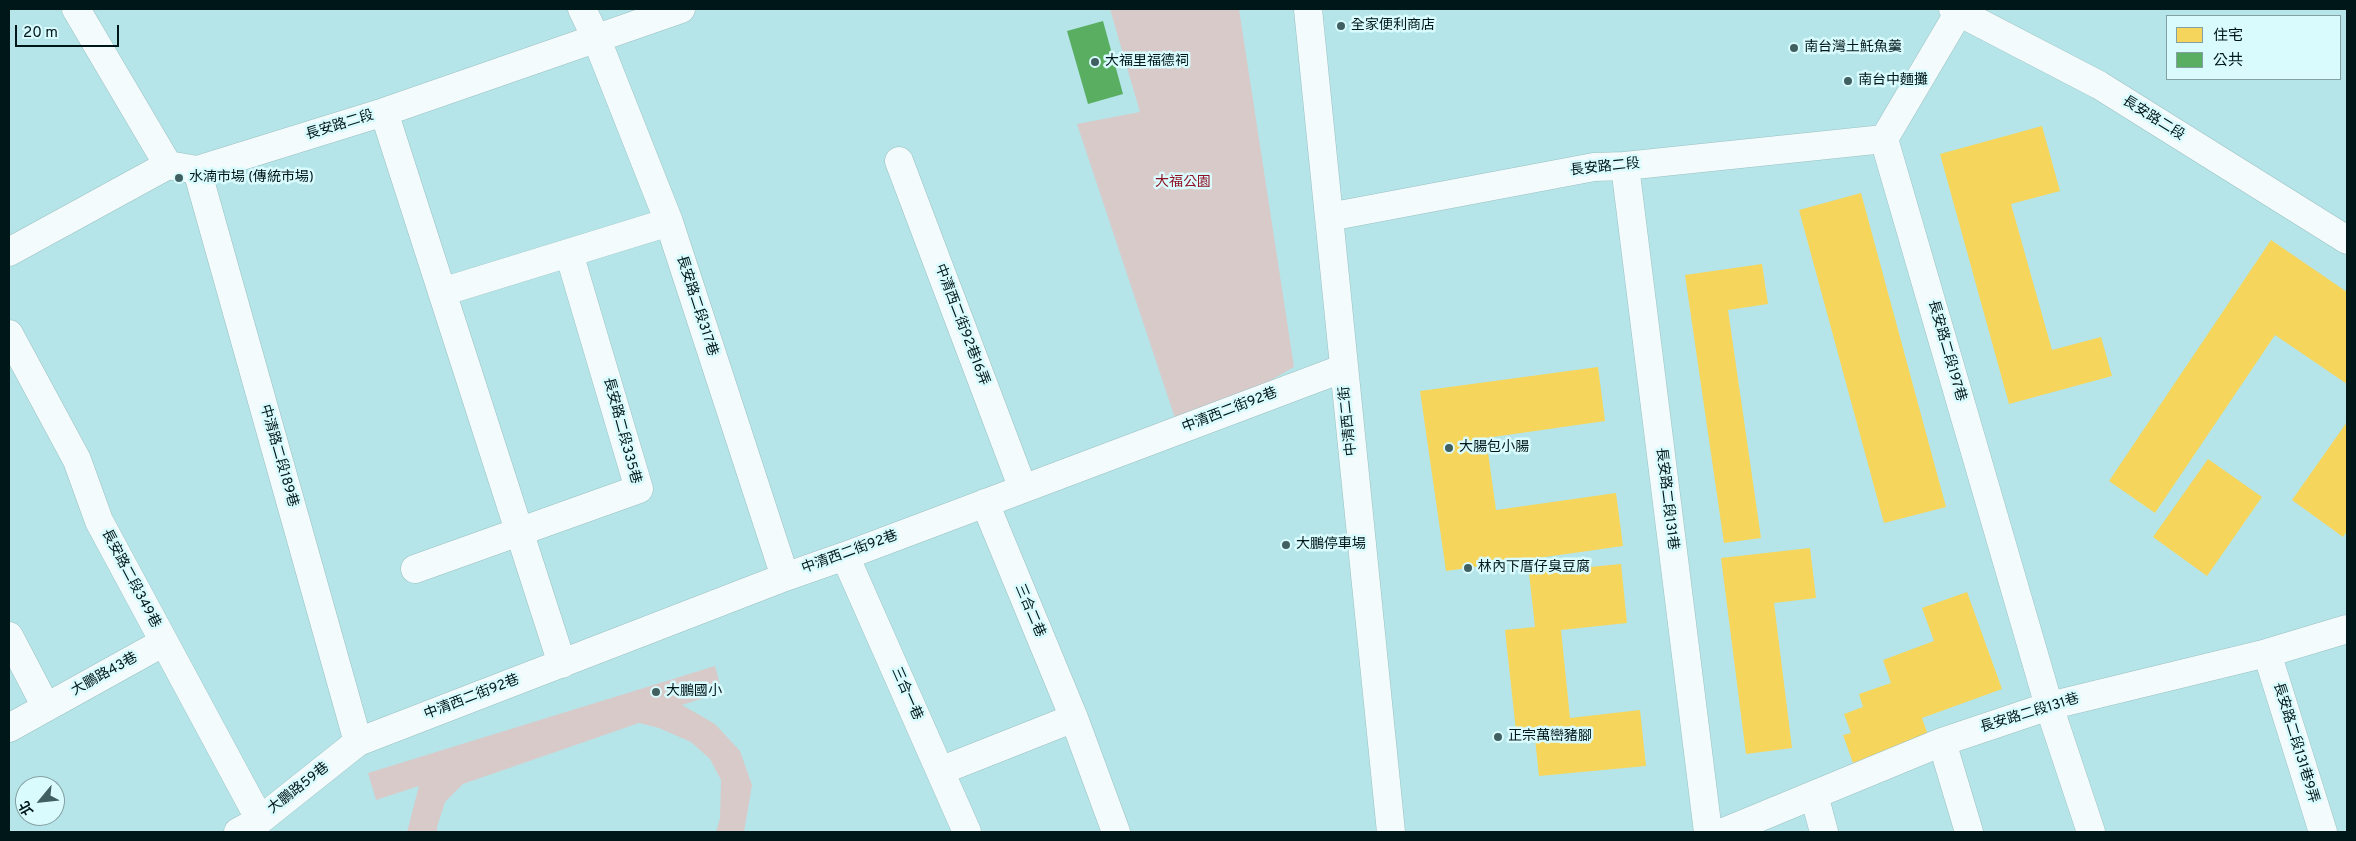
<!DOCTYPE html>
<html>
<head>
<meta charset="utf-8">
<style>
	body { margin:0 }
	#map { position:relative; width:2356px; height:841px; overflow:hidden; background:#b5e5e8; font-family:Overpass,"Noto Sans TC",sans-serif }
	canvas { display:block }
	.frame { position:absolute; inset:0; border:10px solid #001719; pointer-events:none }
	.legend { position:absolute; left:2166px; top:15px; width:175px; height:65px; box-sizing:border-box; background:#dafbfd; border:1px solid #83a0a2; margin:0; padding:6px 9px; list-style:none; font-size:15px; color:#001719 }
	.legend li { display:flex; align-items:center; gap:10px; height:25px }
	.legend b { width:25px; border:1px solid #83a0a2 }
	.north { position:absolute; left:15px; top:776px; width:50px; height:50px; box-sizing:border-box; background:#dafbfd; border:1px solid #83a0a2; border-radius:50%; rotate:242deg; font-size:14px; font-weight:700; line-height:20px; text-align:center; color:#001719 }
	.north::after { content:''; display:block; margin:auto; width:18px; height:22px; background:#3f5f61; clip-path:polygon(50% 0,100% 100%,50% 72%,0 100%) }
	.scale { position:absolute; left:15px; top:25px; width:104px; height:22px; box-sizing:border-box; border:2px solid #001719; border-top:0; padding-left:6px; font-size:15px; line-height:18px; white-space:nowrap; color:#001719; -webkit-text-stroke:4px #dafbfd; paint-order:stroke }
</style>
</head>
<body>
<div id="map">
<canvas width="2356" height="841"></canvas>
<div class="frame"></div>
<ul class="legend">
<li><b style="height:14px;background:#f6d55c"></b>住宅</li>
<li><b style="height:14px;background:#5aae61"></b>公共</li>
</ul>
<div class="north">北</div>
<div class="scale">20 m</div>
</div>
<script>
const ctx = document.querySelector('canvas').getContext('2d');
ctx.lineJoin = 'round';
function fill(path, color) {
  ctx.fillStyle = color;
  ctx.fill(path, 'evenodd');
}
function poly(rows) {
  const path = new Path2D();
  for (const r of rows) {
    path.moveTo(r[0], r[1]);
    for (let i = 2; i < r.length; i += 2) path.lineTo(r[i], r[i + 1]);
  }
  return path;
}
function strokePath(path, color, width, dash) {
  ctx.strokeStyle = color;
  ctx.lineWidth = width;
  ctx.lineCap = dash ? 'butt' : 'round';
  ctx.setLineDash(dash || []);
  ctx.stroke(path);
}
function drawText(font, color, halo, rows, align = 'center') {
  ctx.font = font + ' Overpass,"Noto Sans TC",sans-serif';
  ctx.lineWidth = 5;
  ctx.setLineDash([]);
  ctx.textBaseline = 'middle';
  ctx.strokeStyle = halo;
  ctx.fillStyle = color;
  for (const [text, x, y, turn = 0] of rows) {
    ctx.save();
    ctx.translate(x, y);
    ctx.rotate((+turn || 0) * Math.PI / 180);
    ctx.textAlign = isNaN(turn) ? turn : align;
    if (halo) ctx.strokeText(text, 0, 0);
    ctx.fillText(text, 0, 0);
    ctx.restore();
  }
}
fill(poly([
	[1110,9,1239,9,1294,367,1238,399,1177,424,1077,124,1140,112],
	[715,666,722,692,682,705,715,724,740,751,752,785,744,832,716,832,720,818,721,780,710,759,691,742,659,728,639,723,463,784,445,802,437,827,437,832,407,832,419,786,376,800,368,773]
]), '#d9caca');
fill(poly([
	[2042,126,2060,191,2011,204,2052,350,2101,337,2112,376,2009,404,1940,154],
	[1861,193,1946,507,1884,523,1799,210],
	[2271,240,2347,292,2347,384,2275,335,2155,513,2109,481],
	[1762,264,1768,304,1728,310,1761,538,1724,543,1685,275],
	[1598,367,1605,421,1486,438,1496,510,1616,493,1623,546,1446,571,1420,391],
	[2347,422,2347,531,2343,537,2292,500],
	[2208,459,2262,497,2207,576,2153,537],
	[1810,548,1816,598,1774,603,1792,748,1746,754,1721,558],
	[1621,564,1627,623,1561,630,1570,718,1640,710,1646,766,1539,776,1534,729,1516,731,1505,630,1535,627,1529,573],
	[1967,592,2002,689,1922,718,1928,735,1853,763,1843,735,1851,733,1844,714,1863,707,1859,694,1891,683,1883,660,1934,641,1922,608]
]), '#f6d55c');
fill(poly([
	[1103,21,1123,94,1088,104,1067,31]
]), '#5aae61');
const minor = poly([
	[76,9,168,165],
	[582,9,597,40,669,222,785,577],
	[1308,9,1391,832],
	[1953,9,2099,85,2347,240],
	[1959,12,1884,139,2049,706,2091,832],
	[384,112,562,664],
	[899,161,1023,489],
	[1625,166,1708,832],
	[197,170,358,742],
	[1329,217,1594,167,1625,166,1884,139],
	[9,252,168,165,197,170,384,112,681,9],
	[442,292,669,222],
	[9,334,77,460,99,521,260,820],
	[985,503,1074,718],
	[845,556,967,832],
	[415,569,639,489,569,253],
	[9,636,46,707],
	[2267,653,2323,832],
	[9,728,164,642],
	[1942,742,1969,832],
	[940,771,1074,718,1116,832],
	[1814,795,1824,832],
	[238,832,260,820,358,742,785,577,845,556,1344,368],
	[1724,832,1942,742,2049,706,2267,653,2347,629]
]);
strokePath(minor, '#9ac0c3', 29);
strokePath(minor, '#f4fbfc', 28);
for (const [x, y, r, color] of [
	[1341,26,5,"#3f5f61"],
	[1794,48,5,"#3f5f61"],
	[1095,62,5,"#3f5f61"],
	[1848,81,5,"#3f5f61"],
	[179,178,5,"#3f5f61"],
	[1449,448,5,"#3f5f61"],
	[1286,545,5,"#3f5f61"],
	[1468,568,5,"#3f5f61"],
	[656,692,5,"#3f5f61"],
	[1498,737,5,"#3f5f61"]
]) {
  const dot = new Path2D();
  dot.arc(x, y, r, 0, 2 * Math.PI);
  ctx.fillStyle = color;
  ctx.fill(dot);
  strokePath(dot, '#dafbfd', 2);
}
drawText('14px', '#001719', '#dafbfd', [
	["全家便利商店",1351,26],
	["南台灣土魠魚羹",1804,48],
	["大福里福德祠",1105,62],
	["南台中麵攤",1858,81],
	["水湳市場 (傳統市場)",189,178],
	["大腸包小腸",1459,448],
	["大鵬停車場",1296,545],
	["林內下厝仔臭豆腐",1478,568],
	["大鵬國小",666,692],
	["正宗萬巒豬腳",1508,737]
], 'left');
drawText('14px', '#001719', '#dafbfd', [
	["長安路二段",2153,119,32],
	["長安路二段",340,126,-17],
	["長安路二段",1605,168,-6],
	["長安路二段317巷",696,306,72],
	["中清西二街92巷16弄",961,325,69],
	["長安路二段197巷",1946,351,74],
	["中清西二街92巷",1230,411,-21],
	["中清西二街",1349,421,-96],
	["長安路二段335巷",621,431,75],
	["中清路二段189巷",278,456,74],
	["長安路二段131巷",1666,499,83],
	["中清西二街92巷",850,553,-20],
	["長安路二段349巷",130,579,62],
	["三合二巷",1029,611,67],
	["大鵬路43巷",105,675,-29],
	["三合一巷",906,694,66],
	["中清西二街92巷",472,698,-21],
	["長安路二段131巷",2030,714,-17],
	["長安路二段131巷9弄",2295,743,73],
	["大鵬路59巷",299,789,-38]
]);
drawText('14px', '#901325', '#dafbfd', [
	["大福公園",1183,183]
]);
</script>
</body>
</html>
